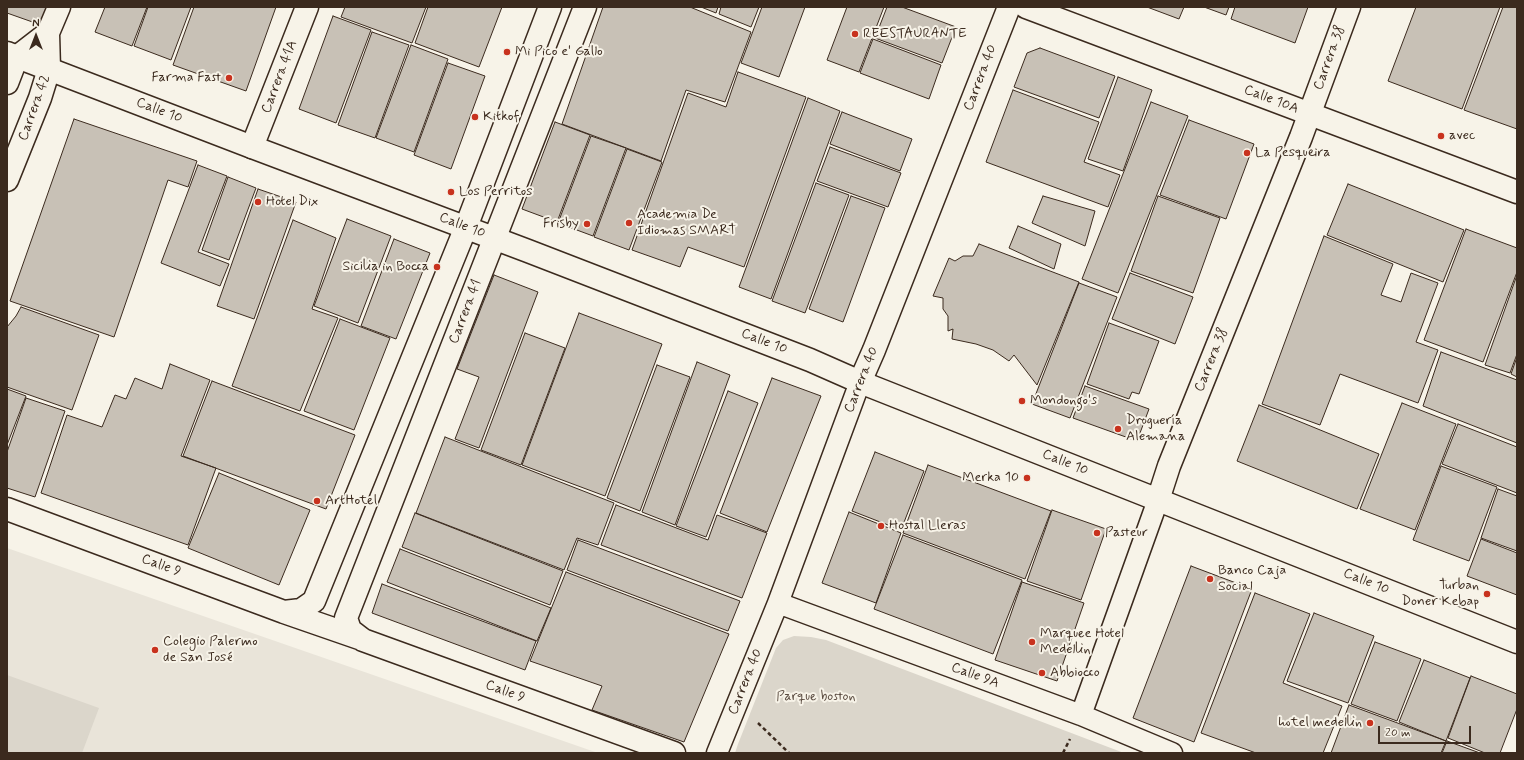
<!DOCTYPE html>
<html>
<head>
<meta charset="utf-8">
<style>
	body { margin:0 }
	#map { position:relative; width:1524px; height:760px; overflow:hidden; background:#f7f3e8; font-family:Mynerve,sans-serif }
	canvas { display:block }
	.frame { position:absolute; inset:0; border:8px solid #3b2a1e; pointer-events:none }
	.north { position:absolute; left:16px; top:16px; width:40px; height:40px; -webkit-text-stroke:3px #f7f3e8; paint-order:stroke; rotate:0deg; font-size:11px; font-weight:700; line-height:16px; text-align:center; color:#3b2a1e }
	.north::after { content:''; display:block; margin:auto; width:14px; height:18px; background:#3b2a1e; clip-path:polygon(50% 0,100% 100%,50% 72%,0 100%) }
	.scale { position:absolute; left:1378px; top:726px; width:93px; height:18px; box-sizing:border-box; border:2px solid #3b2a1e; border-top:0; padding-left:5px; font-size:12px; line-height:14px; white-space:nowrap; color:#3b2a1e; -webkit-text-stroke:3px #f7f3e8; paint-order:stroke }
</style>
</head>
<body>
<div id="map">
<canvas width="1524" height="760"></canvas>
<div class="frame"></div>
<div class="north">N</div>
<div class="scale">20 m</div>
</div>
<script>
const ctx = document.querySelector('canvas').getContext('2d');
ctx.lineJoin = 'round';
function fill(path, color) {
  ctx.fillStyle = color;
  ctx.fill(path, 'evenodd');
}
function poly(rows) {
  const path = new Path2D();
  for (const r of rows) {
    path.moveTo(r[0], r[1]);
    for (let i = 2; i < r.length; i += 2) path.lineTo(r[i], r[i + 1]);
  }
  return path;
}
function strokePath(path, color, width, dash) {
  ctx.strokeStyle = color;
  ctx.lineWidth = width;
  ctx.lineCap = dash ? 'butt' : 'round';
  ctx.setLineDash(dash || []);
  ctx.stroke(path);
}
function drawText(font, color, halo, rows, align = 'center') {
  ctx.font = font + ' Mynerve,sans-serif';
  ctx.lineWidth = 4;
  ctx.setLineDash([]);
  ctx.textBaseline = 'middle';
  ctx.strokeStyle = halo;
  ctx.fillStyle = color;
  for (const [text, x, y, turn = 0] of rows) {
    ctx.save();
    ctx.translate(x, y);
    ctx.rotate((+turn || 0) * Math.PI / 180);
    ctx.textAlign = isNaN(turn) ? turn : align;
    if (halo) ctx.strokeText(text, 0, 0);
    ctx.fillText(text, 0, 0);
    ctx.restore();
  }
}
fill(poly([
	[7,548,598,753,7,753]
]), '#e9e4d9');
fill(poly([
	[794,636,811,637,826,640,1124,753,735,753,738,744,776,648,783,640],
	[7,675,99,708,82,753,7,753]
]), '#dbd6cb');
const building = poly([
	[7,7,47,7,41,25,7,13,7,7],
	[105,7,147,7,132,46,95,32,105,7],
	[148,7,191,7,171,60,134,46,148,7],
	[194,7,276,7,246,91,173,65,194,7],
	[345,7,426,7,412,43,341,17,345,7],
	[428,7,502,7,479,67,415,43,428,7],
	[603,7,690,7,751,32,725,102,686,90,661,161,562,124,603,7],
	[701,7,718,7,716,13,701,7],
	[721,7,759,7,751,27,719,14,721,7],
	[762,7,805,7,779,77,741,63,762,7],
	[847,7,884,7,859,72,827,60,847,7],
	[887,7,902,7,956,27,942,63,875,38,887,7],
	[1147,7,1184,7,1179,19,1147,7],
	[1204,7,1229,7,1226,15,1204,7],
	[1235,7,1308,7,1295,43,1231,19,1235,7],
	[1416,7,1500,7,1462,109,1388,81,1416,7],
	[1503,7,1517,7,1517,129,1464,110,1503,7],
	[333,16,371,30,336,123,299,109,333,16],
	[372,32,409,45,375,138,338,125,372,32],
	[873,39,941,65,929,99,860,73,873,39],
	[411,45,448,59,414,152,376,138,411,45],
	[1040,48,1115,76,1099,118,1014,87,1027,53,1040,48],
	[448,63,485,76,451,169,414,155,448,63],
	[738,72,806,97,744,267,688,247,680,267,632,250,688,93,726,107,738,72],
	[1118,77,1152,90,1123,171,1088,159,1118,77],
	[1013,90,1099,122,1084,162,1120,175,1108,207,986,162,1013,90],
	[808,98,840,111,771,299,739,287,808,98],
	[1151,102,1188,116,1118,293,1082,279,1151,102],
	[842,112,912,139,900,171,830,144,842,112],
	[74,119,197,161,188,187,168,180,114,337,10,301,74,119],
	[1189,120,1254,144,1226,219,1160,195,1189,120],
	[555,122,590,135,557,222,522,209,555,122],
	[591,136,626,148,593,236,558,223,591,136],
	[830,147,901,173,888,207,817,181,830,147],
	[627,149,662,162,629,250,594,237,627,149],
	[198,165,227,176,198,252,229,264,220,286,161,263,198,165],
	[228,177,256,188,229,260,202,250,228,177],
	[816,183,849,195,805,313,772,301,816,183],
	[1348,184,1464,230,1443,282,1327,235,1348,184],
	[258,189,296,202,254,319,217,306,258,189],
	[851,196,885,208,843,322,809,309,851,196],
	[1043,196,1095,211,1085,246,1032,223,1043,196],
	[1158,196,1220,218,1193,293,1131,271,1158,196],
	[347,219,391,236,358,323,314,306,347,219],
	[293,220,336,238,312,309,338,318,300,411,232,386,293,220],
	[1018,226,1061,244,1054,269,1009,248,1018,226],
	[1466,229,1517,248,1517,272,1483,362,1424,340,1466,229],
	[1324,236,1393,264,1381,295,1401,302,1411,273,1438,283,1416,342,1438,350,1418,403,1340,374,1320,425,1262,404,1324,236],
	[394,239,430,253,396,339,361,326,394,239],
	[979,244,1079,282,1037,385,1014,355,1009,361,993,350,976,344,952,339,953,329,948,331,948,316,943,309,943,298,933,296,949,258,955,261,963,256,973,256,979,244],
	[1130,273,1193,297,1175,344,1112,319,1130,273],
	[494,275,538,292,479,448,455,439,479,377,457,369,494,275],
	[1517,275,1517,354,1510,373,1485,365,1517,275],
	[1079,283,1117,297,1070,418,1032,404,1079,283],
	[21,307,99,335,72,410,7,387,7,327,16,316,21,307],
	[579,313,662,344,605,496,522,465,579,313],
	[340,319,390,338,354,430,304,411,340,319],
	[1109,323,1159,341,1139,394,1132,392,1129,399,1087,384,1109,323],
	[525,333,565,348,521,465,481,450,525,333],
	[1441,352,1517,380,1517,443,1423,406,1441,352],
	[1517,357,1517,377,1511,374,1517,357],
	[697,362,730,375,675,525,642,512,697,362],
	[170,364,210,380,181,456,216,468,188,545,41,493,67,415,102,427,115,395,126,399,135,378,162,389,170,364],
	[657,365,690,377,640,511,607,498,657,365],
	[772,378,821,396,767,532,720,513,772,378],
	[212,381,355,435,326,509,183,456,212,381],
	[1085,386,1149,409,1137,441,1073,418,1085,386],
	[7,389,26,396,7,445,7,389],
	[728,391,758,403,706,537,676,526,728,391],
	[26,398,65,411,35,497,7,488,7,452,26,398],
	[1402,403,1456,424,1415,530,1360,509,1402,403],
	[1259,405,1379,454,1357,509,1237,461,1259,405],
	[1458,424,1517,447,1517,493,1442,464,1458,424],
	[445,437,614,503,598,545,577,538,564,570,416,513,445,437],
	[875,452,924,471,901,530,852,511,875,452],
	[928,465,1051,511,1025,579,903,533,928,465],
	[1441,466,1497,487,1469,561,1413,540,1441,466],
	[219,473,310,510,279,585,188,548,219,473],
	[1498,489,1517,496,1517,551,1481,538,1498,489],
	[616,505,708,540,717,515,767,533,742,598,601,545,616,505],
	[1052,510,1106,529,1081,600,1027,581,1052,510],
	[849,512,901,533,876,603,822,583,849,512],
	[415,513,563,571,550,605,402,547,415,513],
	[903,535,1022,580,993,654,874,609,903,535],
	[1481,539,1517,553,1517,595,1467,576,1481,539],
	[578,540,740,601,728,631,567,570,578,540],
	[400,549,551,608,537,641,387,582,400,549],
	[1191,566,1252,589,1194,742,1133,718,1191,566],
	[566,572,729,634,684,742,592,710,602,686,530,661,566,572],
	[1022,582,1084,603,1057,681,995,660,1022,582],
	[382,584,536,641,525,670,372,613,382,584],
	[1255,593,1310,614,1283,683,1342,706,1323,753,1256,753,1201,733,1255,593],
	[1314,613,1374,636,1348,703,1287,681,1314,613],
	[1375,642,1421,659,1397,721,1351,704,1375,642],
	[1424,660,1470,678,1446,741,1399,722,1424,660],
	[1471,676,1517,694,1517,709,1500,753,1485,753,1448,738,1471,676],
	[1349,705,1446,741,1441,753,1331,753,1349,705],
	[1447,741,1480,753,1442,753,1447,741]
]);
fill(building, '#c8c1b6');
strokePath(building, '#3b2a1e', 1);
const pedestrian = poly([
	[778,603,1081,715,1172,753],
	[1081,715,1158,500],
	[717,753,778,603,860,382]
]);
const minor = poly([
	[585,7,346,618,350,630,363,640,674,753],
	[7,83,17,57,48,33],
	[252,147,307,7],
	[7,180,40,98,49,69,48,33,59,7],
	[860,382,874,350,1009,7],
	[1158,500,1169,466,1301,137,1349,7],
	[7,509,284,612,301,610,314,601,466,227,550,7],
	[284,612,362,639]
]);
const secondary = poly([
	[1026,7,1517,192],
	[7,53,252,147,528,251,810,360,860,382,1517,642]
]);
strokePath(pedestrian, '#3b2a1e', 23);
strokePath(minor, '#3b2a1e', 25);
strokePath(secondary, '#3b2a1e', 25);
strokePath(poly([
	[758,723,789,753],
	[1063,753,1070,739]
]), '#3b2a1e', 2.5, [4, 3]);
strokePath(pedestrian, '#f7f3e8', 20);
strokePath(minor, '#f7f3e8', 22);
strokePath(secondary, '#f7f3e8', 22);
for (const [x, y, r, color] of [
	[855,34,4,"#c8321e"],
	[507,52,4,"#c8321e"],
	[229,78,4,"#c8321e"],
	[475,117,4,"#c8321e"],
	[1441,136,4,"#c8321e"],
	[1247,153,4,"#c8321e"],
	[451,192,4,"#c8321e"],
	[258,202,4,"#c8321e"],
	[629,223,4,"#c8321e"],
	[587,224,4,"#c8321e"],
	[437,267,4,"#c8321e"],
	[1022,401,4,"#c8321e"],
	[1118,429,4,"#c8321e"],
	[1027,478,4,"#c8321e"],
	[317,501,4,"#c8321e"],
	[881,526,4,"#c8321e"],
	[1097,533,4,"#c8321e"],
	[1210,579,4,"#c8321e"],
	[1487,594,4,"#c8321e"],
	[1032,642,4,"#c8321e"],
	[155,650,4,"#c8321e"],
	[1042,673,4,"#c8321e"],
	[1370,723,4,"#c8321e"]
]) {
  const dot = new Path2D();
  dot.arc(x, y, r, 0, 2 * Math.PI);
  ctx.fillStyle = color;
  ctx.fill(dot);
  strokePath(dot, '#f7f3e8', 1.5);
}
drawText('14px', '#3b2a1e', '#f7f3e8', [
	["REESTAURANTE",863,34],
	["Mi Pico e' Gallo",515,52],
	["Farma Fast",221,78,"right"],
	["Kitkof",483,117],
	["avec",1449,136],
	["La Pesqueira",1255,153],
	["Los Perritos",459,192],
	["Hotel Dix",266,202],
	["Academia De",637,215],
	["Idiomas SMART",637,231],
	["Frisby",579,224,"right"],
	["Sicilia in Bocca",429,267,"right"],
	["Mondongo's",1030,401],
	["Droguería",1126,421],
	["Alemana",1126,437],
	["Merka 10",1019,478,"right"],
	["ArtHotel",325,501],
	["Hostal Lleras",889,526],
	["Pasteur",1105,533],
	["Banco Caja",1218,571],
	["Social",1218,587],
	["Turban",1479,586,"right"],
	["Doner Kebap",1479,602,"right"],
	["Marquee Hotel",1040,634],
	["Medellin",1040,650],
	["Colegio Palermo",163,642],
	["de San José",163,658],
	["Abbiocco",1050,673],
	["hotel medellin",1362,723,"right"]
], 'left');
drawText('14px', '#3b2a1e', '#f7f3e8', [
	["Carrera 38",1330,58,-70],
	["Carrera 41A",280,77,-69],
	["Carrera 40",981,78,-69],
	["Calle 10A",1271,100,21],
	["Carrera 42",35,108,-70],
	["Calle 10",159,111,21],
	["Calle 10",462,226,21],
	["Carrera 41",466,312,-69],
	["Calle 10",764,342,21],
	["Carrera 38",1212,360,-68],
	["Carrera 40",862,380,-68],
	["Calle 10",1065,463,22],
	["Calle 9",161,566,20],
	["Calle 10",1366,582,22],
	["Calle 9A",975,676,20],
	["Carrera 40",746,682,-68],
	["Calle 9",505,692,20]
]);
drawText('14px', '#5b4c41', '#f7f3e8', [
	["Parque boston",816,697]
]);
</script>
</body>
</html>
